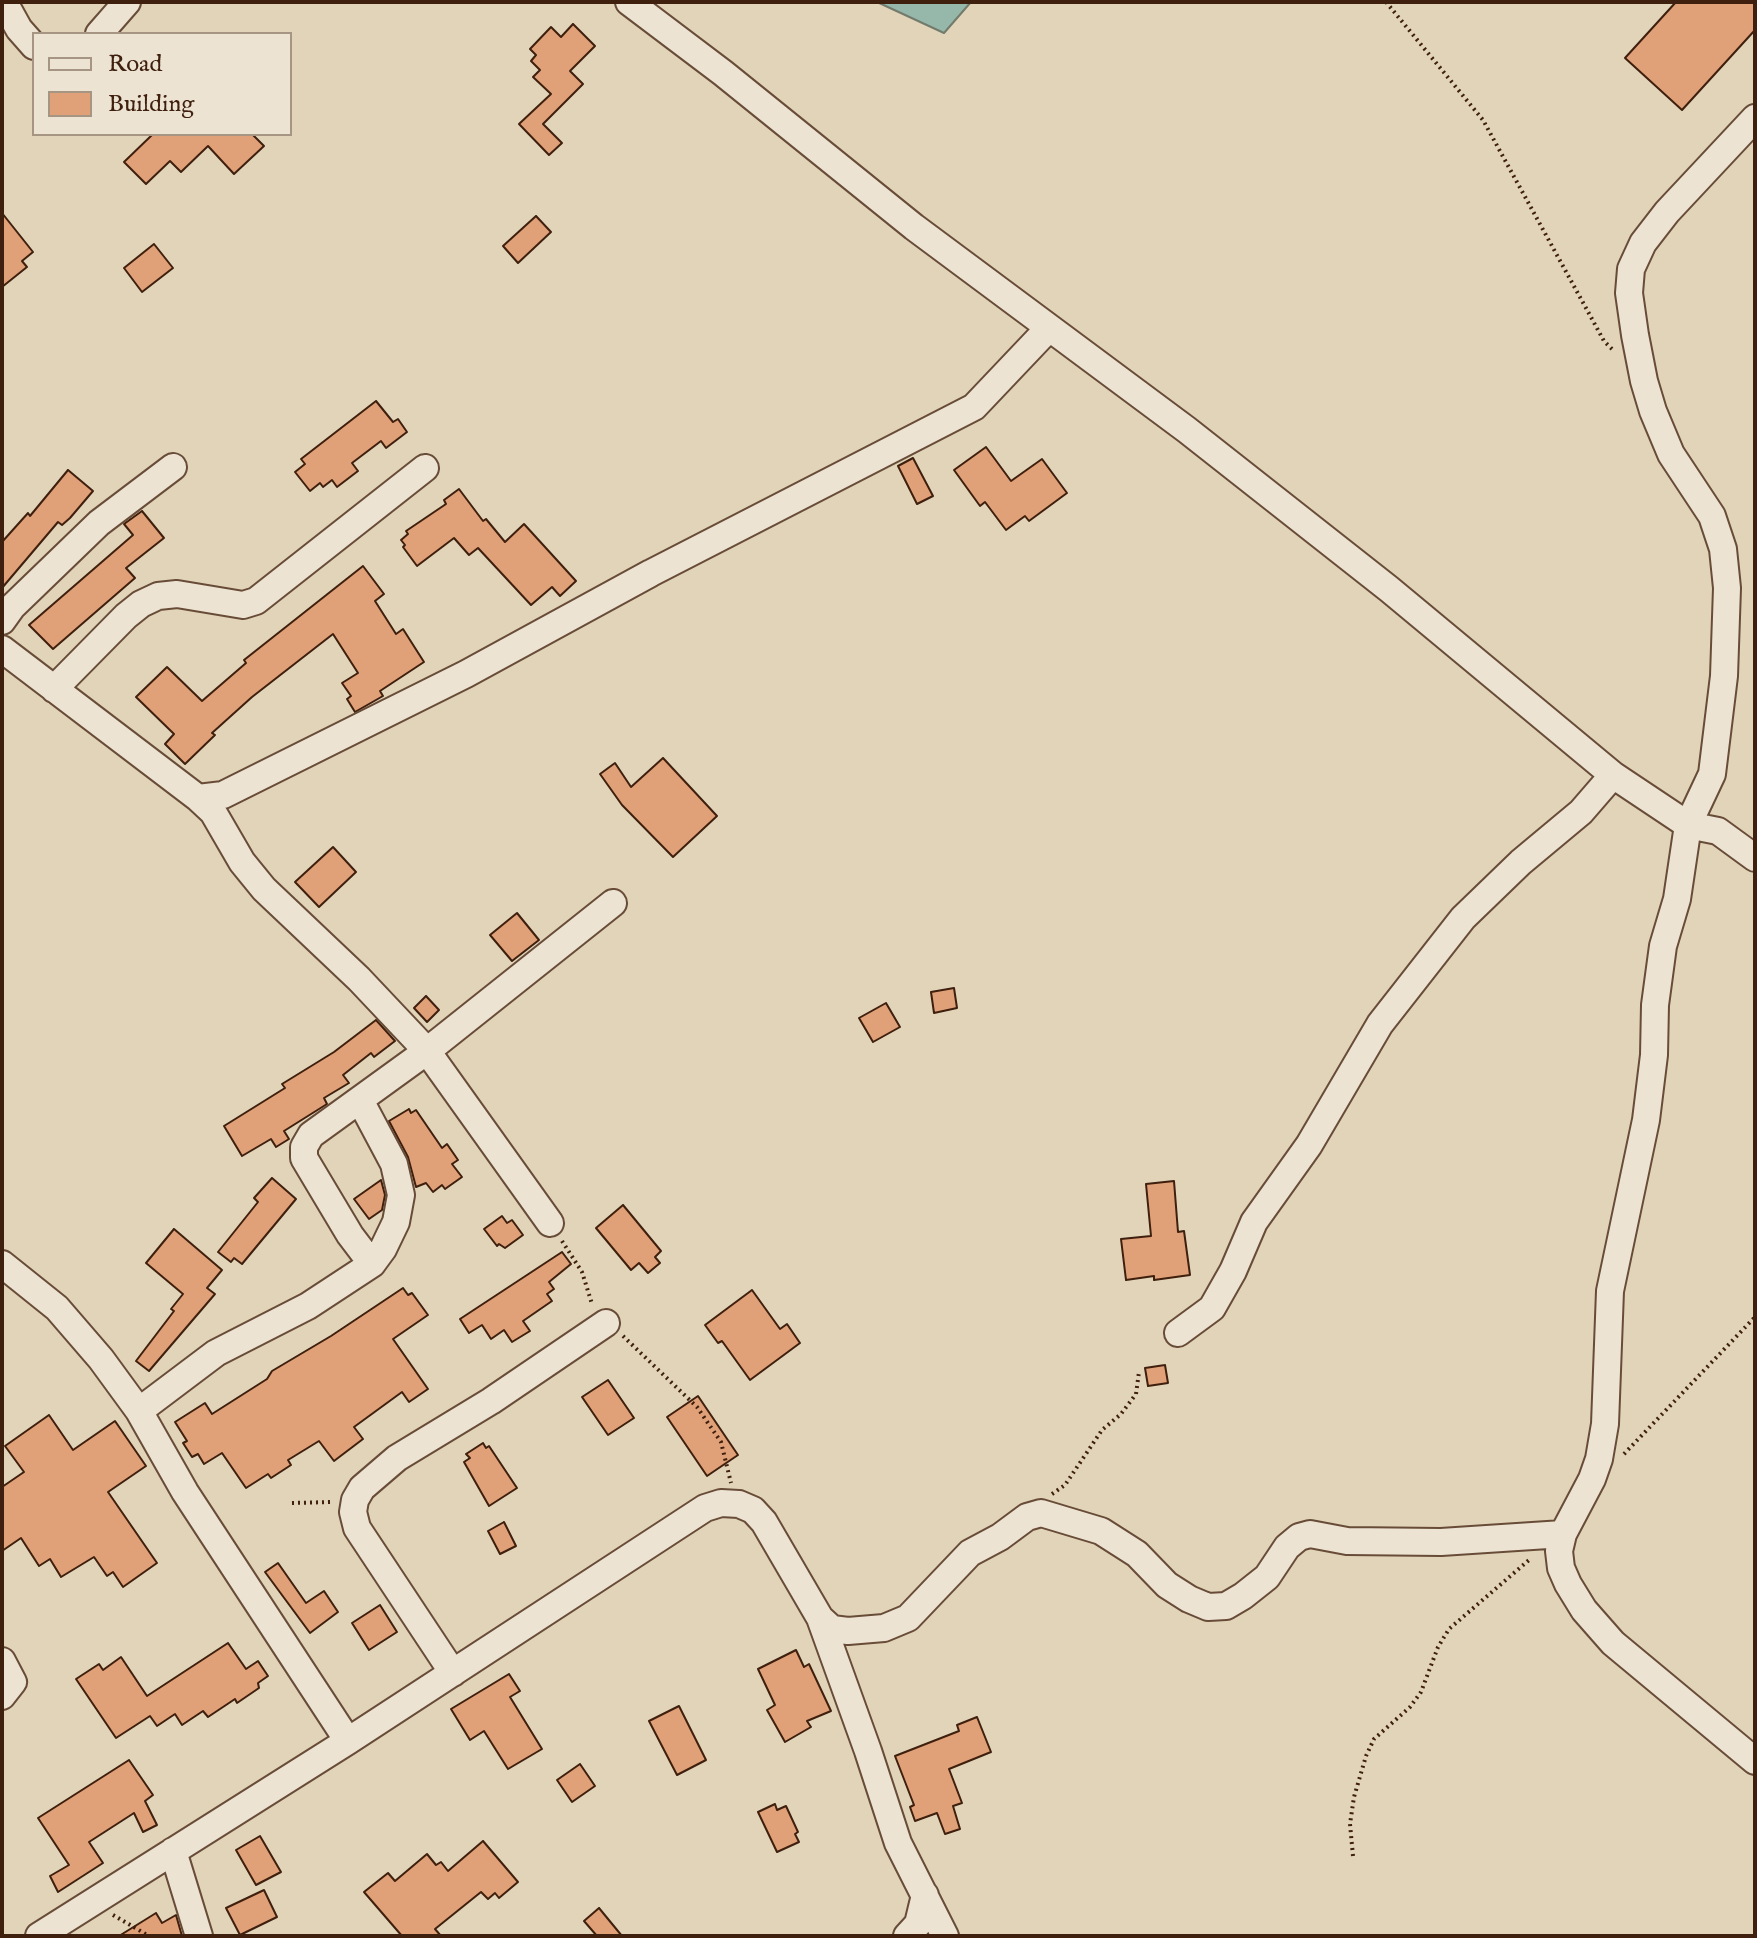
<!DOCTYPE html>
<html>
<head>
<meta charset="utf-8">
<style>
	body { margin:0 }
	#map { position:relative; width:1757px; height:1938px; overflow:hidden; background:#e1d4b9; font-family:"IM FELL English",serif }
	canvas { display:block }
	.frame { position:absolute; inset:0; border:4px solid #3f1f0d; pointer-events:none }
	.legend { position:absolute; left:32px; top:32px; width:260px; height:104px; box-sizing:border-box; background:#ece3d2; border:2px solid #a79583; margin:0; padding:10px 14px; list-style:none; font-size:24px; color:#3f1f0d }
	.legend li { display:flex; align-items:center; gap:16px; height:40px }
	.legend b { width:40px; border:2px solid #a79583 }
</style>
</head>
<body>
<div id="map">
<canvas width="1757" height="1938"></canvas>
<div class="frame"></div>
<ul class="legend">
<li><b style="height:10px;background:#ece3d2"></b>Road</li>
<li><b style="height:22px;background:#e0a078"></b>Building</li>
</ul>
</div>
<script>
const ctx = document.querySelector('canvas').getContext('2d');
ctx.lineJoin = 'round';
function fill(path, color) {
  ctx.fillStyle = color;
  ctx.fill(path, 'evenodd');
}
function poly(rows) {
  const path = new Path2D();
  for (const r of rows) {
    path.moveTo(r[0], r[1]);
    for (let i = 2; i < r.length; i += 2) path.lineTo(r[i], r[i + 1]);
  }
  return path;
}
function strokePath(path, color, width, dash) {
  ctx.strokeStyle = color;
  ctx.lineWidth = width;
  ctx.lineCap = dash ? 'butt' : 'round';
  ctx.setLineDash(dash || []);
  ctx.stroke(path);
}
const water = poly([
	[877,2,971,2,944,33,877,2]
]);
fill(water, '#95b8ab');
strokePath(water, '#737b6c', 2);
const building = poly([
	[1676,2,1755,2,1755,30,1682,110,1625,58,1676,2],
	[573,24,595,46,570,71,583,84,543,124,562,143,549,155,519,124,551,94,533,77,540,70,531,61,536,55,530,49,551,27,561,37,573,24],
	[153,134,252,134,264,146,234,174,208,146,181,172,170,161,146,184,124,162,153,134],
	[2,213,33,252,22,261,27,267,2,287,2,213],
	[536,216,551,232,518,263,503,246,536,216],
	[154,244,173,268,142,292,124,268,154,244],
	[376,401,393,422,398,419,407,432,386,448,381,441,352,463,358,471,337,487,332,480,323,487,320,483,310,491,295,472,305,464,301,459,376,401],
	[986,447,1011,481,1042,459,1067,493,1029,521,1025,516,1006,530,985,502,980,506,954,470,986,447],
	[913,458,933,496,917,504,898,466,913,458],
	[68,470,93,491,70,518,62,525,58,522,2,588,2,542,28,513,30,516,68,470],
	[459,489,483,521,486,519,505,542,524,524,576,581,560,596,552,587,531,605,478,548,469,555,454,538,417,566,403,547,405,545,401,540,408,534,406,531,446,504,444,500,459,489],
	[142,511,164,538,126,568,135,578,53,649,29,625,133,535,124,524,142,511],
	[363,566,384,594,375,601,396,634,403,629,424,662,380,691,383,696,355,712,347,699,351,696,342,683,358,673,333,634,252,697,212,733,215,735,185,764,165,744,174,734,136,697,167,667,202,701,246,663,244,660,363,566],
	[663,758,717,816,673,857,622,805,600,774,615,763,631,787,663,758],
	[333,847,356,872,319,907,295,882,333,847],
	[517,913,539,940,512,961,490,935,517,913],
	[954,988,957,1008,934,1013,931,992,954,988],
	[426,996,439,1010,427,1022,414,1008,426,996],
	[886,1003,900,1027,873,1042,859,1018,886,1003],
	[376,1020,395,1041,374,1057,371,1053,343,1075,349,1083,324,1098,327,1104,284,1131,289,1139,276,1147,271,1139,242,1156,224,1126,285,1088,282,1084,334,1052,376,1020],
	[409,1109,411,1113,416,1110,442,1148,447,1144,458,1160,452,1164,462,1177,445,1189,442,1185,433,1192,426,1183,416,1187,408,1157,389,1121,409,1109],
	[272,1178,296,1199,242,1264,234,1258,231,1262,218,1252,258,1202,254,1198,272,1178],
	[381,1180,385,1195,382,1210,369,1219,354,1199,381,1180],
	[1174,1181,1178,1232,1184,1231,1190,1275,1154,1280,1154,1276,1126,1280,1121,1239,1151,1236,1146,1184,1174,1181],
	[623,1205,661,1251,655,1257,660,1263,648,1273,639,1263,631,1270,596,1228,623,1205],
	[502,1216,507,1223,512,1220,523,1235,505,1248,499,1244,497,1246,484,1229,502,1216],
	[174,1229,222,1270,207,1288,215,1294,149,1371,136,1361,174,1311,171,1309,183,1294,146,1263,174,1229],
	[562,1252,571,1264,549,1282,554,1289,547,1294,552,1301,523,1321,530,1331,512,1342,504,1330,491,1339,482,1325,469,1333,460,1319,562,1252],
	[403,1288,408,1295,412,1293,428,1315,393,1339,428,1389,409,1402,402,1392,354,1427,363,1439,334,1461,319,1441,288,1460,291,1465,271,1478,268,1474,246,1488,222,1453,204,1464,198,1454,192,1457,183,1443,187,1441,175,1422,205,1403,212,1414,267,1379,272,1371,331,1336,403,1288],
	[752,1290,780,1329,787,1324,800,1343,750,1380,722,1341,718,1343,705,1325,752,1290],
	[1165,1365,1168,1383,1148,1386,1145,1368,1165,1365],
	[608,1380,634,1418,608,1435,582,1397,608,1380],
	[698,1396,738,1455,707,1476,667,1417,698,1396],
	[49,1415,73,1450,115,1421,146,1466,108,1492,157,1563,123,1587,113,1572,107,1576,94,1557,61,1577,50,1559,39,1566,21,1538,2,1551,2,1487,24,1472,5,1446,49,1415],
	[483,1443,486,1448,489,1446,517,1488,489,1506,464,1462,470,1458,466,1454,483,1443],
	[504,1522,516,1546,500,1554,488,1531,504,1522],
	[278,1563,306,1603,324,1591,338,1612,310,1633,265,1572,278,1563],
	[380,1605,397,1632,369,1650,352,1623,380,1605],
	[228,1643,246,1669,258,1661,268,1676,258,1683,259,1688,237,1703,235,1699,208,1717,203,1711,182,1725,175,1714,157,1726,150,1716,116,1738,76,1679,99,1664,103,1670,121,1657,147,1696,228,1643],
	[796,1650,804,1667,809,1664,831,1711,807,1721,811,1727,785,1742,767,1710,775,1705,758,1669,796,1650],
	[509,1674,520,1691,510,1697,542,1749,508,1769,484,1731,470,1740,451,1709,509,1674],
	[679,1706,706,1760,677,1775,649,1721,679,1706],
	[977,1717,991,1752,949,1769,962,1803,953,1806,960,1829,945,1834,937,1813,915,1821,910,1807,914,1805,895,1756,959,1731,957,1725,977,1717],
	[129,1760,153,1795,145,1801,157,1825,143,1832,134,1813,89,1842,103,1863,58,1892,50,1876,69,1865,38,1818,129,1760],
	[580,1764,595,1786,572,1802,557,1780,580,1764],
	[775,1804,777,1810,786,1806,798,1832,795,1834,799,1842,777,1852,758,1812,775,1804],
	[260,1836,281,1872,256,1885,236,1850,260,1836],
	[483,1841,518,1882,499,1898,495,1893,488,1899,481,1892,435,1929,441,1936,402,1936,364,1892,388,1873,395,1881,427,1854,436,1865,441,1862,448,1871,483,1841],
	[264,1890,277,1917,240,1935,226,1908,264,1890],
	[599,1908,622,1936,597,1936,584,1921,599,1908],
	[156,1913,162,1923,176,1915,182,1936,119,1936,156,1913]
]);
fill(building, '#e0a078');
strokePath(building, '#3f1f0d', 2);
const minor = poly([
	[4,2,19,29,34,46],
	[629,2,723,73,914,227,1187,430,1389,589,1613,775,1688,825,1718,831,1755,858],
	[99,34,127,2],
	[1755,118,1667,212,1643,243,1631,269,1629,293,1635,335,1644,381,1653,411,1671,454,1712,516,1723,549,1727,588,1724,676,1712,774,1688,825,1677,899,1663,946,1655,1005,1654,1055,1646,1120,1610,1291,1605,1424,1599,1459,1592,1479,1563,1534,1559,1551,1561,1568,1568,1584,1584,1610,1613,1643,1755,1761],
	[2,621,12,607,99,523,173,467],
	[2,649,198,798,213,812,242,862,264,889,359,979,427,1051,550,1223],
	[54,689,126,616,141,604,158,596,177,594,243,605,256,601,425,468],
	[198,798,223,795,466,674,651,573,974,407,1049,328],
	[2,1264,57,1308,101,1359,139,1411,185,1492,348,1741],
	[372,1264,350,1235,304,1158,304,1147,311,1135,427,1051,613,903],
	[1178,1333,1212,1308,1233,1271,1254,1222,1309,1145,1380,1024,1463,918,1521,862,1581,812,1613,775],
	[139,1411,216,1353,308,1306,372,1264,383,1249,396,1222,401,1195,394,1164,361,1102],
	[820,1618,868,1751,898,1843,945,1936],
	[2,1661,13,1682,2,1696],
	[453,1673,357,1528,353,1512,355,1500,362,1488,397,1458,491,1401,606,1323],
	[173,1851,199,1936],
	[39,1936,348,1741,705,1508,721,1503,739,1504,753,1510,764,1522,820,1618,832,1629,848,1631,884,1628,908,1618,970,1553,1000,1537,1027,1517,1041,1513,1101,1531,1137,1554,1167,1585,1189,1599,1208,1607,1226,1606,1243,1596,1267,1577,1287,1547,1299,1537,1310,1534,1347,1541,1441,1542,1563,1534],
	[907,1936,918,1924,925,1895]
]);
strokePath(minor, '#684c38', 30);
strokePath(poly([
	[1386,2,1483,120,1604,341,1614,351],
	[562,1241,582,1272,592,1304],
	[623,1336,697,1407,721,1442,731,1483],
	[1624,1454,1755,1317],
	[1052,1494,1065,1485,1102,1430,1121,1414,1136,1394,1139,1372],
	[292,1503,333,1502],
	[1353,1856,1350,1824,1354,1797,1366,1756,1374,1739,1410,1707,1421,1692,1438,1647,1449,1629,1529,1560],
	[113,1915,149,1936]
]), '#3f1f0d', 4, [2, 4]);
strokePath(minor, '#ece3d2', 26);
</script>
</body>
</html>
